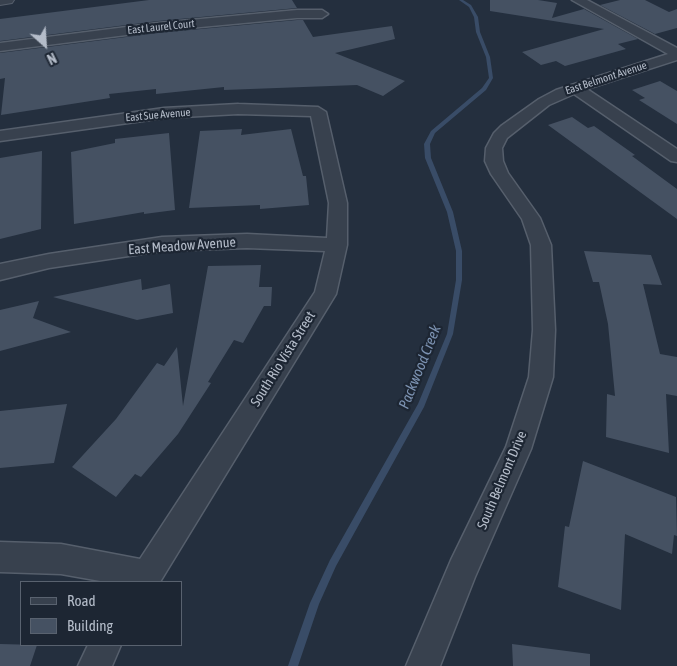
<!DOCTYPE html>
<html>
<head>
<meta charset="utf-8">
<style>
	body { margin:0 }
	#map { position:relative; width:677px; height:666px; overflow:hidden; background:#242f3e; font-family:"Asap Condensed",sans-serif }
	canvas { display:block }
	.legend { position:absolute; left:20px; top:581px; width:162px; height:65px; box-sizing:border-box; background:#1d2633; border:1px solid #59626f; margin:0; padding:6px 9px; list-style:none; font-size:15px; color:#b4bcc9 }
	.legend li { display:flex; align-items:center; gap:10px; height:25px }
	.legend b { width:25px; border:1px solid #59626f }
	.north { position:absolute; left:20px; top:20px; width:50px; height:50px; -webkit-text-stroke:4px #1d2633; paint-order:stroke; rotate:154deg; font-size:14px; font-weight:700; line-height:20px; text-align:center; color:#b4bcc9 }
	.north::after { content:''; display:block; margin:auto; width:18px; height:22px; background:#b4bcc9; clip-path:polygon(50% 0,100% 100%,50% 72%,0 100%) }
</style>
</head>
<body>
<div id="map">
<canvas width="677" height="666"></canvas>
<ul class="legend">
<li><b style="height:6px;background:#38414e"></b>Road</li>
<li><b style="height:14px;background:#455162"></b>Building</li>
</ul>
<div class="north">N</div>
</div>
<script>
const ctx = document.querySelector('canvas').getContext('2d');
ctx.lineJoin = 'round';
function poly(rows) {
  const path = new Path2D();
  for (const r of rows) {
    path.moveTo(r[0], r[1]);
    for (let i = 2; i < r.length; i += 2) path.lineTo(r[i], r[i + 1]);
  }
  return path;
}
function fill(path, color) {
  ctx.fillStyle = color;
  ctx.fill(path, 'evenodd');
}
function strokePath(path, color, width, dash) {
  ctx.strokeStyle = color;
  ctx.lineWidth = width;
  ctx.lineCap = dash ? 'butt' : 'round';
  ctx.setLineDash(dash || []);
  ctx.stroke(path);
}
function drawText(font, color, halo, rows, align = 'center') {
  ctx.font = font + ' "Asap Condensed",sans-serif';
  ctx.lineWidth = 4.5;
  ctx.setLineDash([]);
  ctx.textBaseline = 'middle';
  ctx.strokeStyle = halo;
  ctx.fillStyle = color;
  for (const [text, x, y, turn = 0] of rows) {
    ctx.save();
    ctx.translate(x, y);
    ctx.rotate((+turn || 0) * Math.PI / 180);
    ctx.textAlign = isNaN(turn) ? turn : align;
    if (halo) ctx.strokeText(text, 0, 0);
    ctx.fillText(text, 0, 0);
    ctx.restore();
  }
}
fill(poly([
	[459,0,463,0,471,5,478,17,480,32,490,57,493,78,486,90,435,133,430,144,431,158,453,212,462,251,462,280,453,334,424,407,336,566,319,604,298,666,288,666,310,603,330,560,418,404,447,334,456,280,456,251,447,212,425,158,424,144,431,131,482,88,489,78,486,57,476,32,474,17,469,7,459,0]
]), '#394c67');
fill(poly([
	[149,0,292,0,297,8,158,21,0,41,0,19],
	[490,0,538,0,557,3,552,18,584,9,638,39,618,44,626,49,565,66,556,61,541,65,522,52,604,29,490,11],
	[620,0,645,0,669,12,677,9,677,28,655,34,600,5],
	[297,20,303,20,313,37,392,26,395,39,335,53,405,81,383,96,357,85,224,90,224,87,156,94,156,89,109,94,110,98,1,115,5,78,0,79,0,53,158,33],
	[660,81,677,91,677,124,639,100,645,98,632,90],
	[572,117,588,128,594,126,635,155,632,156,677,189,677,219,548,125],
	[242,129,241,135,291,129,303,176,306,176,309,205,260,209,260,205,189,208,200,131],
	[169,133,175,210,144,214,144,212,74,224,71,152,115,143,115,139],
	[42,151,41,229,0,239,0,158],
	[584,251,651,255,662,285,643,284,660,354,677,357,677,396,666,394,669,453,606,437,607,394,615,396,608,324,599,282,593,282],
	[261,265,259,287,272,287,271,306,264,306,243,343,234,340,208,382,211,383,178,434,141,477,135,474,116,497,72,467,116,419,157,363,164,366,177,347,183,406,208,266],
	[141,279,142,290,170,284,173,313,137,320,53,297],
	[39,301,33,318,71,332,0,351,0,310],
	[67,404,54,463,0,468,0,411],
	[583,461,676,497,677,536,674,535,672,554,625,534,621,610,558,587,565,526,569,527],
	[0,644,37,645,30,666,0,666],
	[512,644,590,654,590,666,513,666]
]), '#455162');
const minor = poly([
	[572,0,587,0,677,48,677,60,587,89,677,149,677,162,671,161,574,94,549,105,507,138,502,148,503,161,508,173,540,218,551,245,555,330,553,377,531,449,475,577,440,666,406,666,451,560,506,447,529,377,533,330,531,245,522,219,491,174,485,161,486,148,494,133,501,126,539,99,556,90,668,54,572,0],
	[297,10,322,10,328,14,322,18,297,18,158,31,0,51,0,43,158,23,297,10],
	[238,104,318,107,326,112,347,203,347,245,336,294,160,582,106,582,61,574,0,572,0,542,61,544,140,559,315,292,325,251,247,248,162,251,49,268,0,280,0,264,49,254,162,237,247,234,327,238,329,203,311,116,238,114,164,118,0,141,0,131,164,108,238,104],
	[88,645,121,645,112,666,78,666,88,645]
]);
const tertiary = poly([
	[0,0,14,0,12,3,0,5,0,0]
]);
strokePath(minor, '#565f6c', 3);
strokePath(tertiary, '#565f6c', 2);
fill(minor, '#38414e');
fill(tertiary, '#38414e');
drawText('11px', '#b4bcc9', '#1d2633', [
	["East Laurel Court",161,27,-6],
	["East Belmont Avenue",606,78,-18],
	["East Sue Avenue",158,115,-5]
]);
drawText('14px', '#b4bcc9', '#1d2633', [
	["East Meadow Avenue",182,246,-4],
	["South Rio Vista Street",283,359,-58],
	["South Belmont Drive",502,480,-67]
]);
drawText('italic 15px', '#7c92b1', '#1d2633', [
	["Packwood Creek",420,367,-68]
]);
</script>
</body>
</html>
